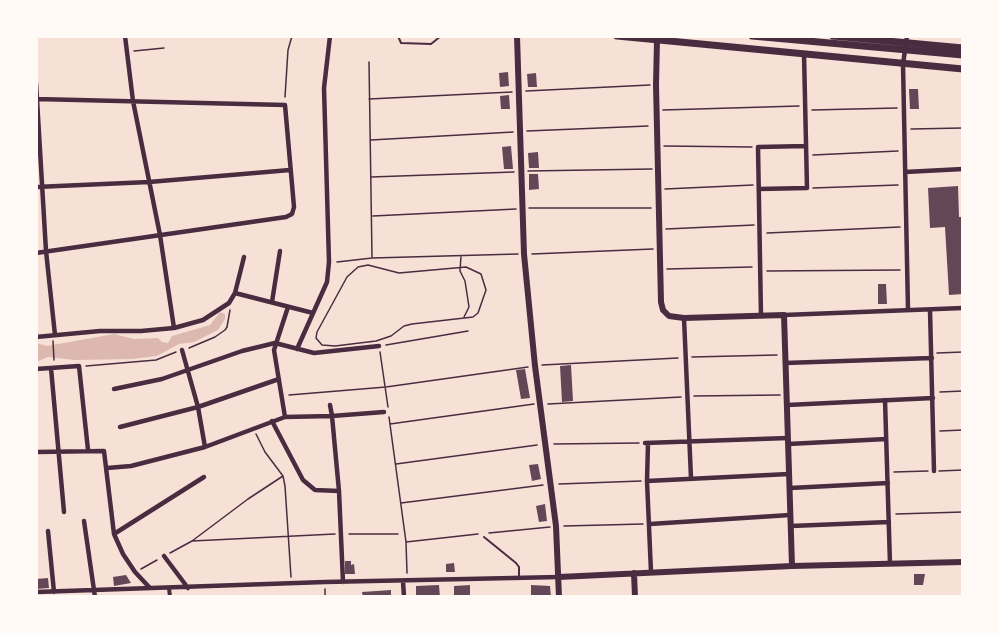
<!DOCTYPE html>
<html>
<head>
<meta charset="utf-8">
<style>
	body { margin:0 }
	#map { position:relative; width:999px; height:633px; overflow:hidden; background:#f7e1d7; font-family:Jost,sans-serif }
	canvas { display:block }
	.frame { position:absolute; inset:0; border:38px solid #fffaf5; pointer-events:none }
</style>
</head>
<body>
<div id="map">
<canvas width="999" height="633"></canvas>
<div class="frame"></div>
</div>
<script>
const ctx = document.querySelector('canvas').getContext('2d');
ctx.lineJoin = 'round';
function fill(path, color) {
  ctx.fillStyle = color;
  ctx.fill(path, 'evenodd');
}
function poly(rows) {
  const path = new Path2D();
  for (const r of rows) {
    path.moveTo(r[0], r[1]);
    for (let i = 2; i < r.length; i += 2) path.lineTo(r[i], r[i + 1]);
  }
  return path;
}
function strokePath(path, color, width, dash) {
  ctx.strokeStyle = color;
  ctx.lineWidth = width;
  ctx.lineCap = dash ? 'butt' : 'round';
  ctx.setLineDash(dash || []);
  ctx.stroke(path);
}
fill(poly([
	[220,312,225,314,225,319,218,330,194,342,179,344,157,356,133,359,75,360,48,357,36,362,36,343,47,346,114,334,134,339,158,338,162,342,168,343,172,336,210,325]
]), '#dcb8b0');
fill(poly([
	[508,72,509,86,500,87,499,73],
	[536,73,537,87,528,87,527,74],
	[909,89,918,89,919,109,910,109],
	[509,95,510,109,501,109,500,96],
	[511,146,513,169,504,169,502,147],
	[538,152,539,168,529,168,528,153],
	[529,174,538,174,539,189,529,190],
	[958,186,959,217,963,217,963,294,949,295,945,227,930,228,928,188],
	[878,284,886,284,887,304,878,304],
	[571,365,573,401,562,402,560,366],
	[525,369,530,398,521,399,516,370],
	[538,464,541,479,532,481,529,465],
	[545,504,547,521,539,522,536,506],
	[345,561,351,561,351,565,354,564,355,574,345,574],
	[454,563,455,572,446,572,446,564],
	[914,574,925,574,923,585,914,585],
	[126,575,131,583,114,586,113,577],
	[48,578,49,588,36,589,36,579],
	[439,585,440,597,416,597,416,586],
	[470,585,470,597,454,597,454,586],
	[531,585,550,586,551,597,531,597],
	[391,590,391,597,363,597,362,592]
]), '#644757');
strokePath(poly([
	[134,51,164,48],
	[369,62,372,257],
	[526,91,650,85],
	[285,97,288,50,292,36],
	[369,99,512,92],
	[663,110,799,106],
	[812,110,897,108],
	[911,129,963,128],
	[527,131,648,126],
	[371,140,513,132],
	[664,146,752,147],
	[813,155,898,151],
	[528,171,652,169],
	[371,177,514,172],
	[813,188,898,185],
	[665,189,753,185],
	[529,208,651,208],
	[373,216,516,209],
	[666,229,754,225],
	[767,233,900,227],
	[532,254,653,249],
	[461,256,460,271,465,281,469,307,464,317],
	[337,262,372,258,518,254],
	[368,265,399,273,466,267,481,274,486,290,478,313,473,317,412,324,404,326,391,336,376,341,335,346,322,345,316,338,317,332,347,277,358,267,368,265],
	[667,269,752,267],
	[767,271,900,270],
	[53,341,54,360],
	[386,345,468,331],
	[189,348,215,337,225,330,227,327,230,310],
	[380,352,388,407],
	[937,353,963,352],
	[692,357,777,355],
	[542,365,678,358],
	[86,366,156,360,176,352],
	[940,392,963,391],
	[289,395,386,387,528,367],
	[694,396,780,395],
	[548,404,681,397],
	[389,417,406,542,407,573],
	[390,424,534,404],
	[940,431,963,430],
	[256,434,265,452,283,476,285,486,291,577],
	[554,444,639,443],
	[396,464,537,445],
	[939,471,963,470],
	[894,472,928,471],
	[559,484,641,481],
	[401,503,543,485],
	[896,514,963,512],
	[564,526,643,524],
	[489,533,550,527],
	[349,534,398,534],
	[192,541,335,534],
	[406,542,478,534],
	[170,553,192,541,248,499,283,476],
	[141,569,157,560],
	[325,589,325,597]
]), '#4a2c40', 1.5);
strokePath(poly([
	[398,36,401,43,431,44,441,36],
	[484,537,516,563,519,567,519,578]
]), '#4a2c40', 2);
strokePath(poly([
	[169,588,170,597]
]), '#4a2c40', 4);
strokePath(poly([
	[125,36,133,101,160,235,174,328],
	[907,36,903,64,908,310],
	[36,83,46,251,55,335],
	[36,99,285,105,294,207,292,214,286,217,36,253],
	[905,172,963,169],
	[36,187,149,182,290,170],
	[759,189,807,188,804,54],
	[235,293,313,313],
	[272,302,280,251],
	[930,310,934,471],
	[784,315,963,308],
	[761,316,758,147,806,146],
	[684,318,691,478],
	[36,337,100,331,141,331,174,328,203,320,229,303,235,293,244,257],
	[297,349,327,282,329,262,324,88,330,36],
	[182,350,198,407,205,447],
	[785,363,932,358],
	[51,368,64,512],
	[36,369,79,366,88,450],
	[114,389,162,379,242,351,275,343,314,353,379,346],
	[885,400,890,564],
	[330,405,332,416,384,412],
	[787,405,933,398],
	[285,417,274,350,288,307],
	[272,421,303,480,315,490,339,491],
	[120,427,198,407,279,379],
	[645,443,788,438],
	[648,443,647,481,651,572],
	[788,444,886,439],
	[36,452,104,451,114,534,123,554,135,572,150,588],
	[107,468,131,466,205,447,285,417,332,416,339,491,343,582],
	[647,481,789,474],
	[790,488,888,483],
	[84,521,95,597],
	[650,524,790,515],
	[791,526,889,522],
	[48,531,54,592],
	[114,534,204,477],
	[164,556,188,588],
	[403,581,404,597],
	[36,592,325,582,559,577]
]), '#4a2c40', 4.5);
strokePath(poly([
	[517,36,524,254,535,366,556,526,559,597],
	[657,40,656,85,661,302,663,310,669,316,684,318,784,315,792,566],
	[634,573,635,597],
	[559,577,792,566,963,562]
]), '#4a2c40', 6);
strokePath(poly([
	[617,36,963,69],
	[752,36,963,55],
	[833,36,963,48]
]), '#4a2c40', 7);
</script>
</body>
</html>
